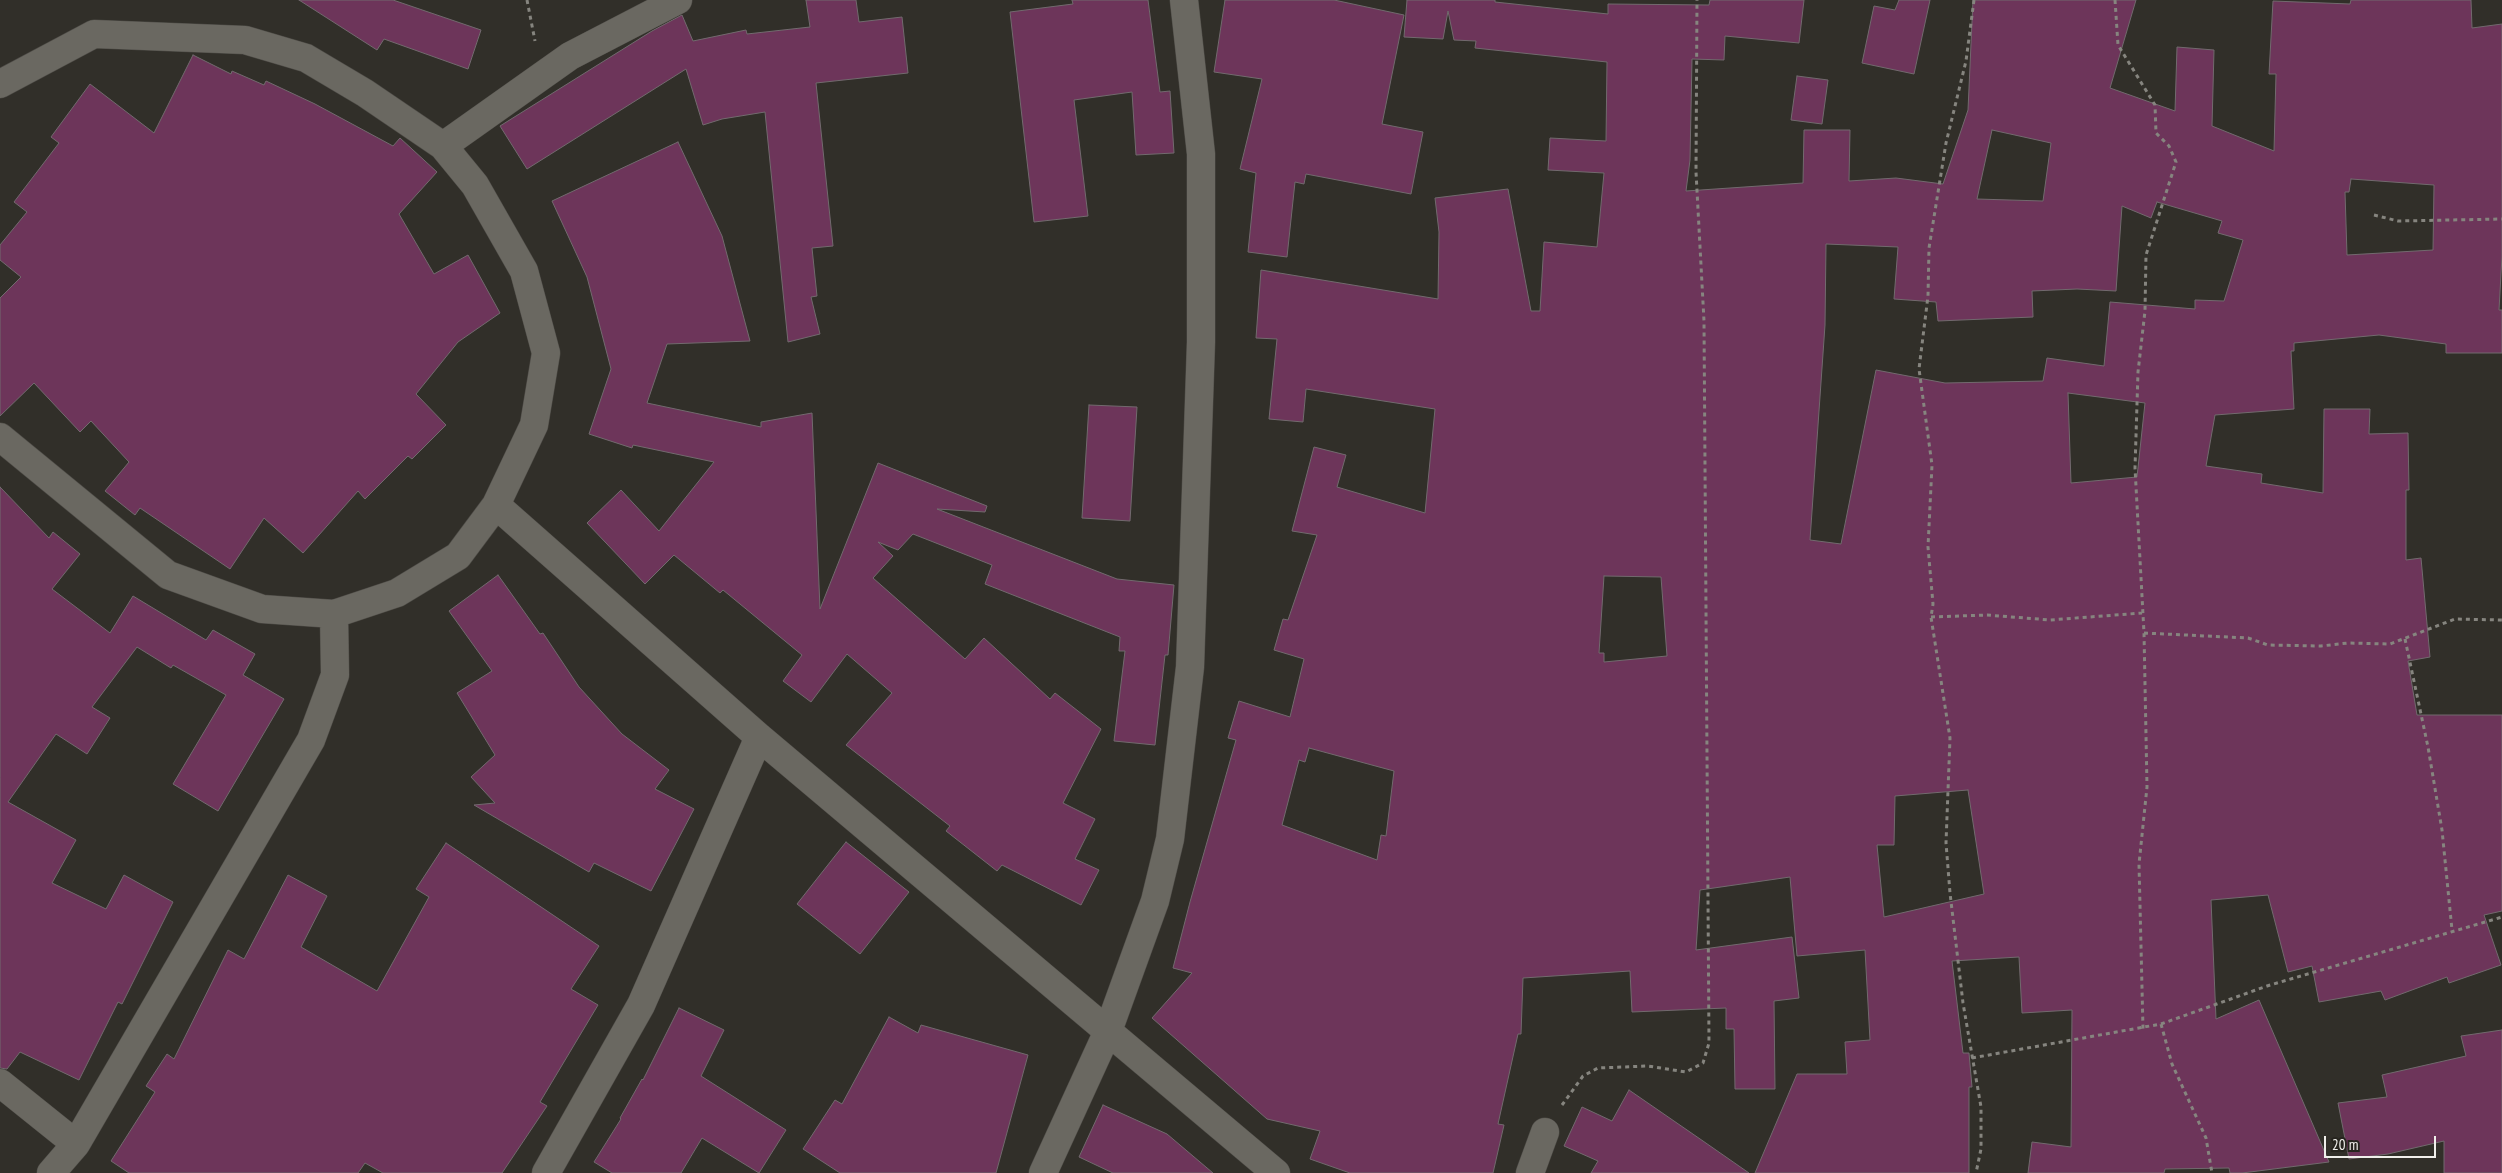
<!DOCTYPE html>
<html>
<head>
<meta charset="utf-8">
<style>
	body { margin:0 }
	#map { position:relative; width:2502px; height:1173px; overflow:hidden; background:#312f29; font-family:"PT Sans Narrow",sans-serif }
	canvas { display:block }
	.scale { position:absolute; left:2324px; top:1136px; width:112px; height:22px; box-sizing:border-box; border:2px solid #f0efeb; border-top:0; padding-left:6px; font-size:15px; line-height:18px; white-space:nowrap; color:#f0efeb; -webkit-text-stroke:4px #27251f; paint-order:stroke }
</style>
</head>
<body>
<div id="map">
<canvas width="2502" height="1173"></canvas>
<div class="scale">20 m</div>
</div>
<script>
const ctx = document.querySelector('canvas').getContext('2d');
ctx.lineJoin = 'round';
function fill(path, color) {
  ctx.fillStyle = color;
  ctx.fill(path, 'evenodd');
}
function poly(rows) {
  const path = new Path2D();
  for (const r of rows) {
    path.moveTo(r[0], r[1]);
    for (let i = 2; i < r.length; i += 2) path.lineTo(r[i], r[i + 1]);
  }
  return path;
}
function strokePath(path, color, width, dash) {
  ctx.strokeStyle = color;
  ctx.lineWidth = width;
  ctx.lineCap = dash ? 'butt' : 'round';
  ctx.setLineDash(dash || []);
  ctx.stroke(path);
}
const building = poly([
	[299,0,393,0,481,30,468,69,384,39,377,50,299,0],
	[806,0,856,0,859,22,902,17,908,73,816,83,833,246,812,248,817,296,811,297,820,334,788,342,765,112,722,119,703,125,686,69,527,169,500,126,652,31,682,15,693,41,746,30,747,34,810,27,806,0],
	[1072,0,1148,0,1160,92,1170,91,1174,153,1136,155,1132,92,1074,100,1088,216,1034,222,1010,12,1073,4,1072,0],
	[1225,0,1334,0,1404,15,1382,124,1423,132,1411,194,1306,174,1304,184,1295,182,1287,257,1248,252,1256,173,1240,169,1262,79,1214,72,1225,0],
	[1407,0,1495,0,1495,2,1608,14,1608,4,1709,5,1710,0,1804,0,1799,43,1725,36,1724,60,1692,59,1690,160,1686,191,1803,183,1804,130,1850,130,1849,181,1896,178,1943,184,1968,110,1973,0,2136,0,2110,88,2175,111,2177,47,2214,50,2212,126,2274,151,2276,74,2269,74,2273,1,2350,4,2351,0,2471,0,2472,28,2502,24,2502,256,2499,310,2502,310,2502,353,2446,353,2446,344,2379,335,2294,343,2294,351,2291,351,2294,409,2215,415,2206,466,2262,474,2261,483,2323,493,2324,409,2370,409,2369,434,2408,433,2409,490,2406,490,2406,560,2421,558,2430,657,2408,661,2417,715,2502,715,2502,911,2484,915,2501,965,2449,983,2447,977,2385,1000,2381,991,2319,1002,2312,966,2288,972,2268,895,2211,900,2216,1019,2259,1000,2329,1162,2242,1173,2230,1173,2229,1168,2165,1169,2164,1173,2028,1173,2032,1142,2071,1147,2072,1010,2022,1013,2019,957,1952,961,1963,1053,1969,1053,1972,1087,1969,1087,1969,1173,1755,1173,1797,1074,1847,1074,1845,1042,1870,1040,1865,950,1797,956,1790,877,1700,890,1696,950,1792,937,1799,998,1774,1001,1775,1089,1735,1089,1734,1029,1726,1029,1726,1008,1632,1012,1630,971,1523,978,1521,1034,1518,1034,1498,1124,1504,1125,1493,1173,1350,1173,1310,1159,1320,1131,1267,1119,1152,1018,1192,973,1173,968,1190,902,1236,740,1228,738,1239,701,1290,717,1304,659,1274,650,1283,619,1288,620,1317,535,1292,531,1314,447,1346,455,1337,487,1425,513,1435,409,1306,389,1303,422,1269,419,1277,339,1256,338,1261,270,1438,299,1439,232,1435,198,1508,189,1531,311,1540,311,1544,242,1597,247,1604,173,1548,170,1550,138,1606,141,1607,62,1475,48,1476,41,1454,40,1448,11,1443,39,1404,37,1407,0],
	[1992,130,2051,143,2043,201,1977,199,1992,130],
	[2351,179,2434,185,2433,250,2347,255,2345,192,2349,192,2351,179],
	[2157,202,2222,221,2218,233,2243,240,2224,301,2195,300,2195,309,2110,302,2104,366,2047,358,2043,381,1945,383,1876,370,1841,544,1810,540,1825,325,1826,244,1898,247,1894,299,1936,302,1938,321,2033,317,2032,291,2077,289,2116,291,2122,206,2151,218,2157,202],
	[2068,393,2145,403,2137,477,2071,483,2068,393],
	[1604,576,1661,577,1667,656,1604,662,1604,653,1599,653,1604,576],
	[1309,748,1394,771,1386,836,1381,835,1377,860,1282,825,1299,760,1305,762,1309,748],
	[1968,790,1984,894,1884,917,1877,845,1894,845,1895,796,1968,790],
	[1899,0,1930,0,1914,74,1862,63,1874,6,1895,10,1899,0],
	[193,55,231,74,232,71,264,85,266,81,315,104,393,146,400,138,437,172,399,214,434,274,468,255,500,313,458,342,416,394,446,425,412,459,408,456,365,499,358,491,303,553,264,518,230,569,140,508,135,515,105,491,129,462,91,421,80,432,34,383,0,416,0,298,21,277,0,260,0,245,27,212,14,202,59,143,51,137,90,84,154,133,193,55],
	[1797,76,1828,80,1822,124,1791,120,1797,76],
	[678,142,722,236,750,341,667,344,647,403,761,427,761,422,812,413,820,609,878,463,987,506,985,512,937,509,1117,579,1174,585,1168,655,1165,655,1155,745,1114,741,1125,651,1119,651,1120,637,985,584,992,565,913,534,898,550,878,542,893,556,873,578,965,659,984,638,1050,699,1055,693,1101,729,1063,803,1095,819,1075,859,1099,870,1081,905,1002,865,997,871,946,831,950,826,846,745,892,693,847,654,811,702,783,681,802,655,723,590,720,593,674,555,645,584,587,523,621,490,659,531,714,462,633,445,632,448,589,434,611,369,587,277,552,201,678,142],
	[1089,405,1137,407,1130,521,1082,518,1089,405],
	[0,487,49,538,53,532,80,554,52,589,110,633,133,596,206,640,213,630,255,654,243,675,284,699,218,811,173,784,226,695,173,665,171,668,137,647,92,707,110,718,87,754,56,734,8,802,76,840,52,883,106,909,124,875,173,902,122,1004,118,1002,79,1080,20,1052,7,1069,0,1068,0,487],
	[498,575,540,634,543,633,579,687,622,734,669,770,655,789,694,809,651,891,594,863,589,872,474,805,495,803,471,777,495,755,457,693,492,671,449,611,498,575],
	[846,842,909,892,860,954,797,904,846,842],
	[446,843,599,946,571,989,598,1005,540,1102,547,1106,502,1173,383,1173,365,1163,358,1173,129,1173,111,1161,155,1092,146,1086,167,1054,174,1059,228,950,244,959,288,875,327,896,301,947,377,991,429,897,416,889,446,843],
	[679,1008,724,1030,701,1076,786,1130,759,1173,702,1138,681,1173,612,1173,594,1162,621,1119,620,1118,642,1079,643,1080,679,1008],
	[889,1017,918,1033,921,1025,1028,1055,996,1173,840,1173,803,1149,835,1100,842,1104,889,1017],
	[2502,1030,2502,1173,2444,1173,2444,1141,2388,1154,2349,1159,2338,1103,2387,1097,2382,1075,2466,1056,2461,1036,2502,1030],
	[1629,1090,1703,1141,1749,1173,1591,1173,1598,1161,1564,1146,1582,1107,1612,1121,1629,1090],
	[1103,1105,1167,1134,1213,1173,1113,1173,1079,1157,1103,1105]
]);
fill(building, '#6d355a');
strokePath(building, '#726a6e', 1);
const street = poly([
	[0,84,94,34,245,40,306,58,365,93,443,146,475,185,524,271,546,353,534,425,496,505,458,556,397,593,334,614,262,609,168,575,0,437],
	[443,146,570,56,678,0],
	[496,505,759,737,1276,1173],
	[0,1083,76,1144],
	[51,1173,76,1144,311,740,335,675,334,614],
	[546,1173,641,1005,759,737],
	[1043,1173,1108,1031,1155,901,1170,839,1190,667,1201,342,1201,154,1184,0],
	[1530,1173,1545,1132]
]);
strokePath(street, '#4d4b46', 29);
strokePath(poly([
	[527,0,535,41],
	[1974,0,1966,61,1946,143,1929,248,1928,296,1919,369,1932,465,1928,547,1933,604,1931,617,1950,738,1946,843,1950,893,1963,1003,1981,1107,1981,1149,1976,1173],
	[2115,0,2118,45,2155,105,2156,133,2169,146,2176,162,2146,255,2145,311,2138,372,2135,468,2144,633,2147,787,2139,864,2143,1029],
	[2374,215,2398,221,2502,219],
	[1931,617,1987,615,2050,620,2142,613],
	[2144,633,2248,638,2268,645,2321,646,2348,643,2390,644,2455,619,2502,620],
	[2405,639,2428,747,2442,830,2452,930],
	[2161,1024,2172,1064,2206,1138,2212,1173],
	[1972,1058,2161,1024,2267,986,2502,917],
	[1562,1105,1583,1076,1598,1068,1648,1066,1686,1072,1703,1063,1709,1043,1704,321,1696,172,1697,0]
]), '#86857f', 3, [4, 4]);
strokePath(street, '#6a6861', 28);
</script>
</body>
</html>
